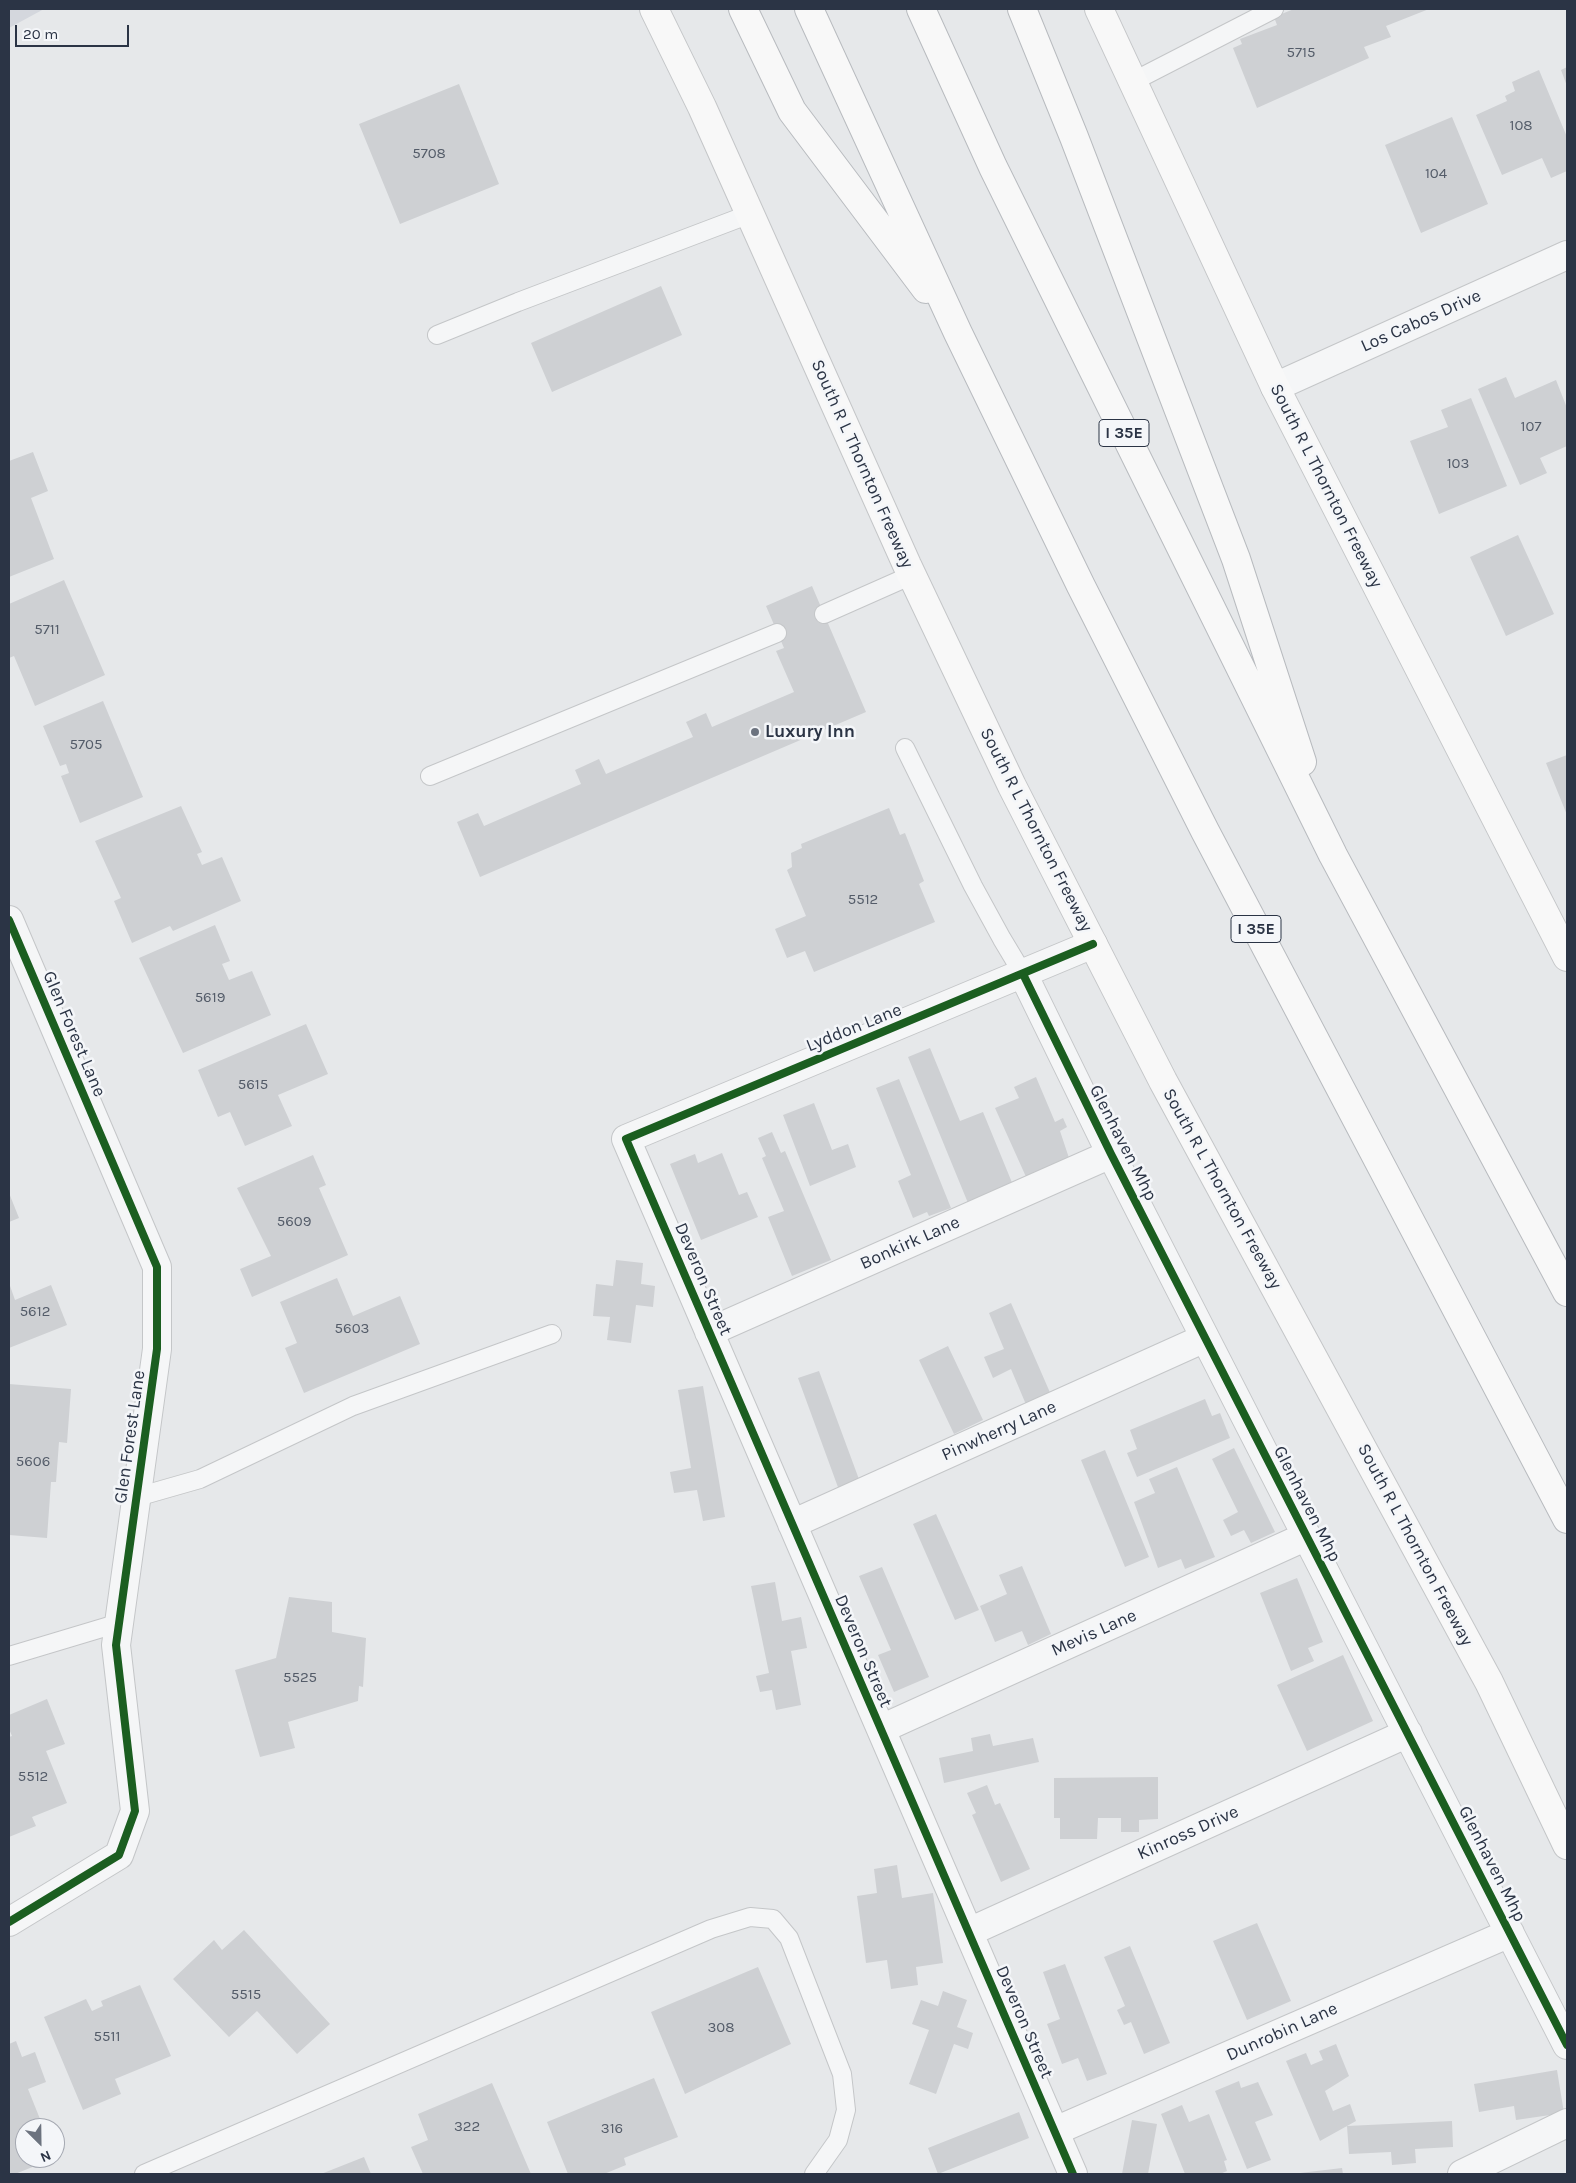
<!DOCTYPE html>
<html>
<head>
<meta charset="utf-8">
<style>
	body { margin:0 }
	#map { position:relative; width:1576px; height:2183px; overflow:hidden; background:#e6e8ea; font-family:Karla,sans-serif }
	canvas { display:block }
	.frame { position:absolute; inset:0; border:10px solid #2b3445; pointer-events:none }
	.north { position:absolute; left:15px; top:2118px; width:50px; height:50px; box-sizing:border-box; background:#f4f6f9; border:1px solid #a4a8b1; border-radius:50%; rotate:157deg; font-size:14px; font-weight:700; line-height:20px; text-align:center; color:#2b3445 }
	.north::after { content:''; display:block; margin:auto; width:18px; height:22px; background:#6c737f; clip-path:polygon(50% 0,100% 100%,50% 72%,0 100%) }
	.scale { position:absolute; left:15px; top:25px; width:114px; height:22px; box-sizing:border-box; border:2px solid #2b3445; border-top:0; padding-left:6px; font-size:15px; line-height:18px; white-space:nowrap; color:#2b3445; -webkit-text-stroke:4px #f4f6f9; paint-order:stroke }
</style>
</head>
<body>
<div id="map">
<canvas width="1576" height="2183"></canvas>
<div class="frame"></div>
<div class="north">N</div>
<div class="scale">20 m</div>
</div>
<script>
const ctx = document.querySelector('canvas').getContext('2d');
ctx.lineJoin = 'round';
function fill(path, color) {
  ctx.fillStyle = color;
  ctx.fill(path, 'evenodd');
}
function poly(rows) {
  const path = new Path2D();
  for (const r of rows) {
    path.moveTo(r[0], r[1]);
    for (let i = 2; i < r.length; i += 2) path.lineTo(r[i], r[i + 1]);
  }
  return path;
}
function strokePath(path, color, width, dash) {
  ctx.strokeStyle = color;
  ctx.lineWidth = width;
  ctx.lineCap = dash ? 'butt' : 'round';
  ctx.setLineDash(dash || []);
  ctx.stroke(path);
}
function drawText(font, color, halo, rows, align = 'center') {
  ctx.font = font + ' Karla,sans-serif';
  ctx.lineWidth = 5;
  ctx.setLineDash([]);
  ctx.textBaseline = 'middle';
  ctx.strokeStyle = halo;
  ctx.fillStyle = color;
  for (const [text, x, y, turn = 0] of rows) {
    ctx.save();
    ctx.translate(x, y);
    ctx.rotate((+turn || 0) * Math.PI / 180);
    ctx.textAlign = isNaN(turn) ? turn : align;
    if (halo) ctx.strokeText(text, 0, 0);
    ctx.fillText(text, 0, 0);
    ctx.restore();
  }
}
fill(poly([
	[9,9,44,9,9,28]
]), '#d4d7dd');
fill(poly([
	[1294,9,1429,9,1386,26,1391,37,1364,47,1369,58,1257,108,1233,48,1242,44,1240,39,1277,25,1274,17],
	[1567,67,1567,86,1561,70],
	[1539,70,1567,137,1567,171,1551,178,1542,158,1502,175,1476,115,1507,101,1505,96,1515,91,1512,82],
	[459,84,499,184,400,224,359,124],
	[1452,117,1488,204,1421,233,1385,145],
	[661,286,682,335,552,392,531,343],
	[1506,377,1515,398,1556,380,1567,408,1567,446,1540,458,1547,473,1520,485,1478,389],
	[1471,398,1507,486,1439,514,1410,441,1448,427,1441,410],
	[33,452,48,491,31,498,54,559,9,577,9,461],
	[1518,535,1554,614,1506,636,1470,557],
	[64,580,105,675,35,706,14,656,9,658,9,604],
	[812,586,866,712,480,877,457,822,478,813,484,826,581,784,575,770,599,759,606,774,693,737,686,722,706,713,712,727,794,692,776,651,784,648,766,606],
	[103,701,143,797,80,823,61,776,69,773,66,764,60,766,43,726],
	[1567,755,1567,815,1546,763],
	[181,806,202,852,197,854,202,865,222,857,241,901,173,931,170,926,132,943,114,901,121,898,95,841],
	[889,808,900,835,905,833,924,881,919,884,935,922,814,972,805,951,787,958,775,929,806,916,787,870,792,867,791,853,802,848,801,844],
	[215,925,230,961,222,964,229,980,252,971,271,1015,183,1053,139,958],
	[306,1024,328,1074,278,1095,292,1126,245,1146,230,1112,218,1117,198,1070],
	[930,1048,960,1121,983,1112,1013,1185,968,1203,908,1057],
	[1036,1077,1055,1122,1063,1118,1067,1127,1060,1131,1070,1161,1027,1179,995,1108,1019,1098,1014,1087],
	[899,1079,951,1208,929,1216,927,1212,913,1218,898,1181,911,1175,876,1088],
	[814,1103,832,1150,848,1144,856,1167,810,1186,783,1115],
	[772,1132,781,1153,785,1151,831,1260,792,1276,768,1217,784,1211,762,1158,766,1156,758,1138],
	[722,1153,739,1195,747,1192,758,1217,701,1240,670,1164,695,1154,698,1163],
	[313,1155,326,1185,319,1188,348,1255,252,1297,240,1269,271,1256,237,1188],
	[9,1193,19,1218,9,1222],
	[616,1260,643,1263,641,1284,655,1286,653,1307,636,1305,631,1343,607,1340,610,1317,593,1316,596,1284,613,1286],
	[337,1278,353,1316,400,1296,420,1344,304,1393,285,1348,297,1343,280,1302],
	[9,1283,15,1300,51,1285,67,1325,9,1348],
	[1011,1303,1055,1404,1030,1414,1011,1369,993,1378,984,1357,1004,1349,989,1313],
	[948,1346,983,1420,954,1434,919,1360],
	[819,1371,860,1482,839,1490,798,1378],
	[9,1384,71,1389,67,1443,59,1442,56,1482,51,1482,47,1538,9,1535],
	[703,1386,725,1517,703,1521,697,1490,674,1493,670,1472,691,1468,678,1390],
	[1205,1399,1212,1416,1220,1413,1230,1438,1137,1477,1127,1453,1137,1449,1130,1430],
	[1234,1448,1275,1532,1251,1543,1244,1530,1231,1536,1223,1520,1238,1512,1212,1459],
	[1105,1450,1149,1557,1125,1567,1081,1460],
	[1177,1467,1215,1557,1185,1569,1181,1559,1158,1568,1134,1502,1155,1493,1149,1479],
	[936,1514,979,1610,955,1620,913,1524],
	[1022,1566,1051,1634,1028,1645,1022,1631,995,1642,980,1606,1007,1594,999,1575],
	[882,1567,929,1677,894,1692,878,1655,891,1650,859,1576],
	[1297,1578,1323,1642,1308,1648,1314,1661,1291,1671,1260,1593],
	[775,1582,782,1621,801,1617,807,1648,791,1651,801,1705,776,1710,772,1690,760,1692,756,1676,769,1673,751,1586],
	[289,1597,332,1602,332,1632,366,1638,363,1687,359,1686,358,1701,288,1722,295,1748,260,1757,235,1670,276,1658],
	[1343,1655,1373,1721,1307,1751,1277,1685],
	[47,1699,65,1744,46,1751,67,1803,32,1817,36,1826,9,1837,9,1737,12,1736,9,1729,9,1715],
	[990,1734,993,1746,1033,1738,1039,1762,944,1783,939,1758,973,1751,971,1738],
	[1158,1777,1158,1819,1139,1820,1139,1832,1121,1832,1121,1818,1098,1818,1097,1839,1060,1839,1060,1818,1054,1818,1054,1778],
	[987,1785,995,1805,1000,1803,1030,1869,1001,1882,972,1815,976,1813,967,1793],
	[897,1865,902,1898,933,1893,943,1963,916,1967,918,1985,891,1989,887,1960,866,1963,857,1896,877,1893,874,1869],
	[1257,1923,1291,2001,1247,2020,1213,1941],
	[244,1930,330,2024,297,2054,257,2011,229,2037,173,1979,214,1940,222,1950],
	[1130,1946,1170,2043,1144,2054,1131,2022,1124,2025,1117,2010,1125,2006,1104,1957],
	[1065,1964,1107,2074,1087,2081,1078,2058,1062,2064,1047,2024,1060,2019,1043,1972],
	[758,1967,791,2044,685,2094,651,2012],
	[140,1985,171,2056,115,2079,121,2094,83,2110,44,2017,86,1999,92,2011,103,2006,101,2001],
	[943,1991,967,2000,957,2027,973,2033,968,2049,954,2044,936,2094,909,2084,929,2030,912,2024,921,2000,938,2006],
	[16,2041,22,2057,35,2052,46,2082,28,2089,42,2124,25,2128,22,2131,25,2140,25,2158,32,2158,35,2166,15,2174,9,2174,9,2044],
	[1336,2044,1349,2076,1325,2091,1333,2111,1350,2104,1356,2121,1320,2141,1286,2061,1306,2053,1311,2065,1323,2060,1319,2051],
	[1557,2070,1564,2113,1516,2120,1514,2106,1479,2112,1474,2084],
	[654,2078,678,2137,624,2158,626,2165,604,2174,568,2174,547,2122],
	[1239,2081,1241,2088,1258,2082,1273,2115,1255,2122,1271,2160,1247,2169,1215,2091],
	[492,2083,531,2174,423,2174,411,2147,428,2140,418,2114],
	[1182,2105,1189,2122,1209,2114,1227,2160,1224,2161,1227,2171,1220,2174,1185,2174,1161,2114],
	[1019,2112,1029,2138,938,2174,928,2148],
	[1132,2120,1157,2124,1148,2174,1122,2174],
	[1452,2121,1453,2147,1415,2149,1416,2163,1392,2165,1391,2152,1349,2154,1347,2126],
	[364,2157,371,2174,321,2174],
	[1342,2168,1343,2174,1300,2174,1300,2173]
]), '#ced0d3');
const service = poly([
	[1132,82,1274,9],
	[437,335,518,302,750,214],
	[824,614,912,575],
	[905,748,973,886,1002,939,1023,974],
	[430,776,777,633],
	[137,1497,200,1479,353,1406,552,1334],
	[9,1656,119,1623],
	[144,2174,711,1929,750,1917,773,1919,789,1938,842,2074,846,2110,838,2140,814,2174]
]);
const minor = poly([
	[1275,387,1567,255],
	[9,920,157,1267,157,1349,116,1645,135,1811,119,1855,9,1922],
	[1023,974,1111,1154,1567,2045],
	[709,1332,1111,1154],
	[792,1524,1205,1338],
	[881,1729,1307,1536],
	[969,1932,1408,1733],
	[1055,2131,1510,1933],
	[1073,2174,626,1139,1093,944],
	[1462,2174,1567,2123]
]);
const secondary = poly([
	[654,9,702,107,907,565,1012,786,1163,1081,1489,1682,1567,1845],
	[1099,9,1275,387,1567,957]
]);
const motorway = poly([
	[743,9,792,111,926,289],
	[809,9,958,333,1081,586,1205,831,1567,1519],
	[921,9,993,167,1333,855,1567,1292],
	[1022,9,1074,137,1236,559,1302,762]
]);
strokePath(service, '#c4c6c8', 20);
strokePath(minor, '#c4c6c8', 30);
strokePath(secondary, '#c4c6c8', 30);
strokePath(motorway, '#b8bbbf', 30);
strokePath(service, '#f5f6f7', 18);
strokePath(minor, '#f5f6f7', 28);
strokePath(secondary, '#f8f8f8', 28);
strokePath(motorway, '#f8f8f8', 28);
strokePath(poly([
	[9,920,157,1267,157,1349,116,1645,135,1811,119,1855,9,1922],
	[1023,974,1111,1154,1567,2045],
	[1073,2174,626,1139,1093,944]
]), '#1b5e20', 8);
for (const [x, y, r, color] of [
	[755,732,5,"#6c737f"]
]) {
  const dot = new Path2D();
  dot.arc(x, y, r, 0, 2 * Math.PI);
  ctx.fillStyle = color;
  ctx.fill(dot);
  strokePath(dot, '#f4f6f9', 2);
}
drawText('15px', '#545c69', null, [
	["5715",1301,53],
	["108",1521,126],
	["5708",429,154],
	["104",1436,174],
	["107",1531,427],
	["103",1458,464],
	["5711",47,630],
	["5705",86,745],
	["5512",863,900],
	["5619",210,998],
	["5615",253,1085],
	["5609",294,1222],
	["5612",35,1312],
	["5603",352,1329],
	["5606",33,1462],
	["5525",300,1678],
	["5512",33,1777],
	["5515",246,1995],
	["308",721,2028],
	["5511",107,2037],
	["322",467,2127],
	["316",612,2129]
]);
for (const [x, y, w] of [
	[1124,433,50],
	[1256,929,50]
]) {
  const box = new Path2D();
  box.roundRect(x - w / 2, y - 13.5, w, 27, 4);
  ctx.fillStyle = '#f4f6f9';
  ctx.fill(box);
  strokePath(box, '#2b3445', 1);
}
drawText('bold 16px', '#2b3445', null, [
	["I 35E",1124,433],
	["I 35E",1256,929]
]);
drawText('18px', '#2b3445', '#f4f6f9', [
	["Los Cabos Drive",1421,321,-24],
	["South R L Thornton Freeway",862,464,66],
	["South R L Thornton Freeway",1326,486,63],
	["South R L Thornton Freeway",1036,830,63],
	["Lyddon Lane",854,1028,-22],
	["Glen Forest Lane",74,1034,67],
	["Glenhaven Mhp",1123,1143,63],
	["South R L Thornton Freeway",1222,1189,61],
	["Bonkirk Lane",910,1243,-24],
	["Deveron Street",703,1279,67],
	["Pinwherry Lane",999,1431,-24],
	["Glen Forest Lane",130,1437,-82],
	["Glenhaven Mhp",1307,1504,63],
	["South R L Thornton Freeway",1415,1545,62],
	["Mevis Lane",1094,1633,-24],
	["Deveron Street",863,1651,67],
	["Kinross Drive",1188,1833,-24],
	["Glenhaven Mhp",1492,1864,63],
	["Deveron Street",1024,2022,67],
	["Dunrobin Lane",1282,2032,-24]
]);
drawText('bold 18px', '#2b3445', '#f4f6f9', [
	["Luxury Inn",765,732]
], 'left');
</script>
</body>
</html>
